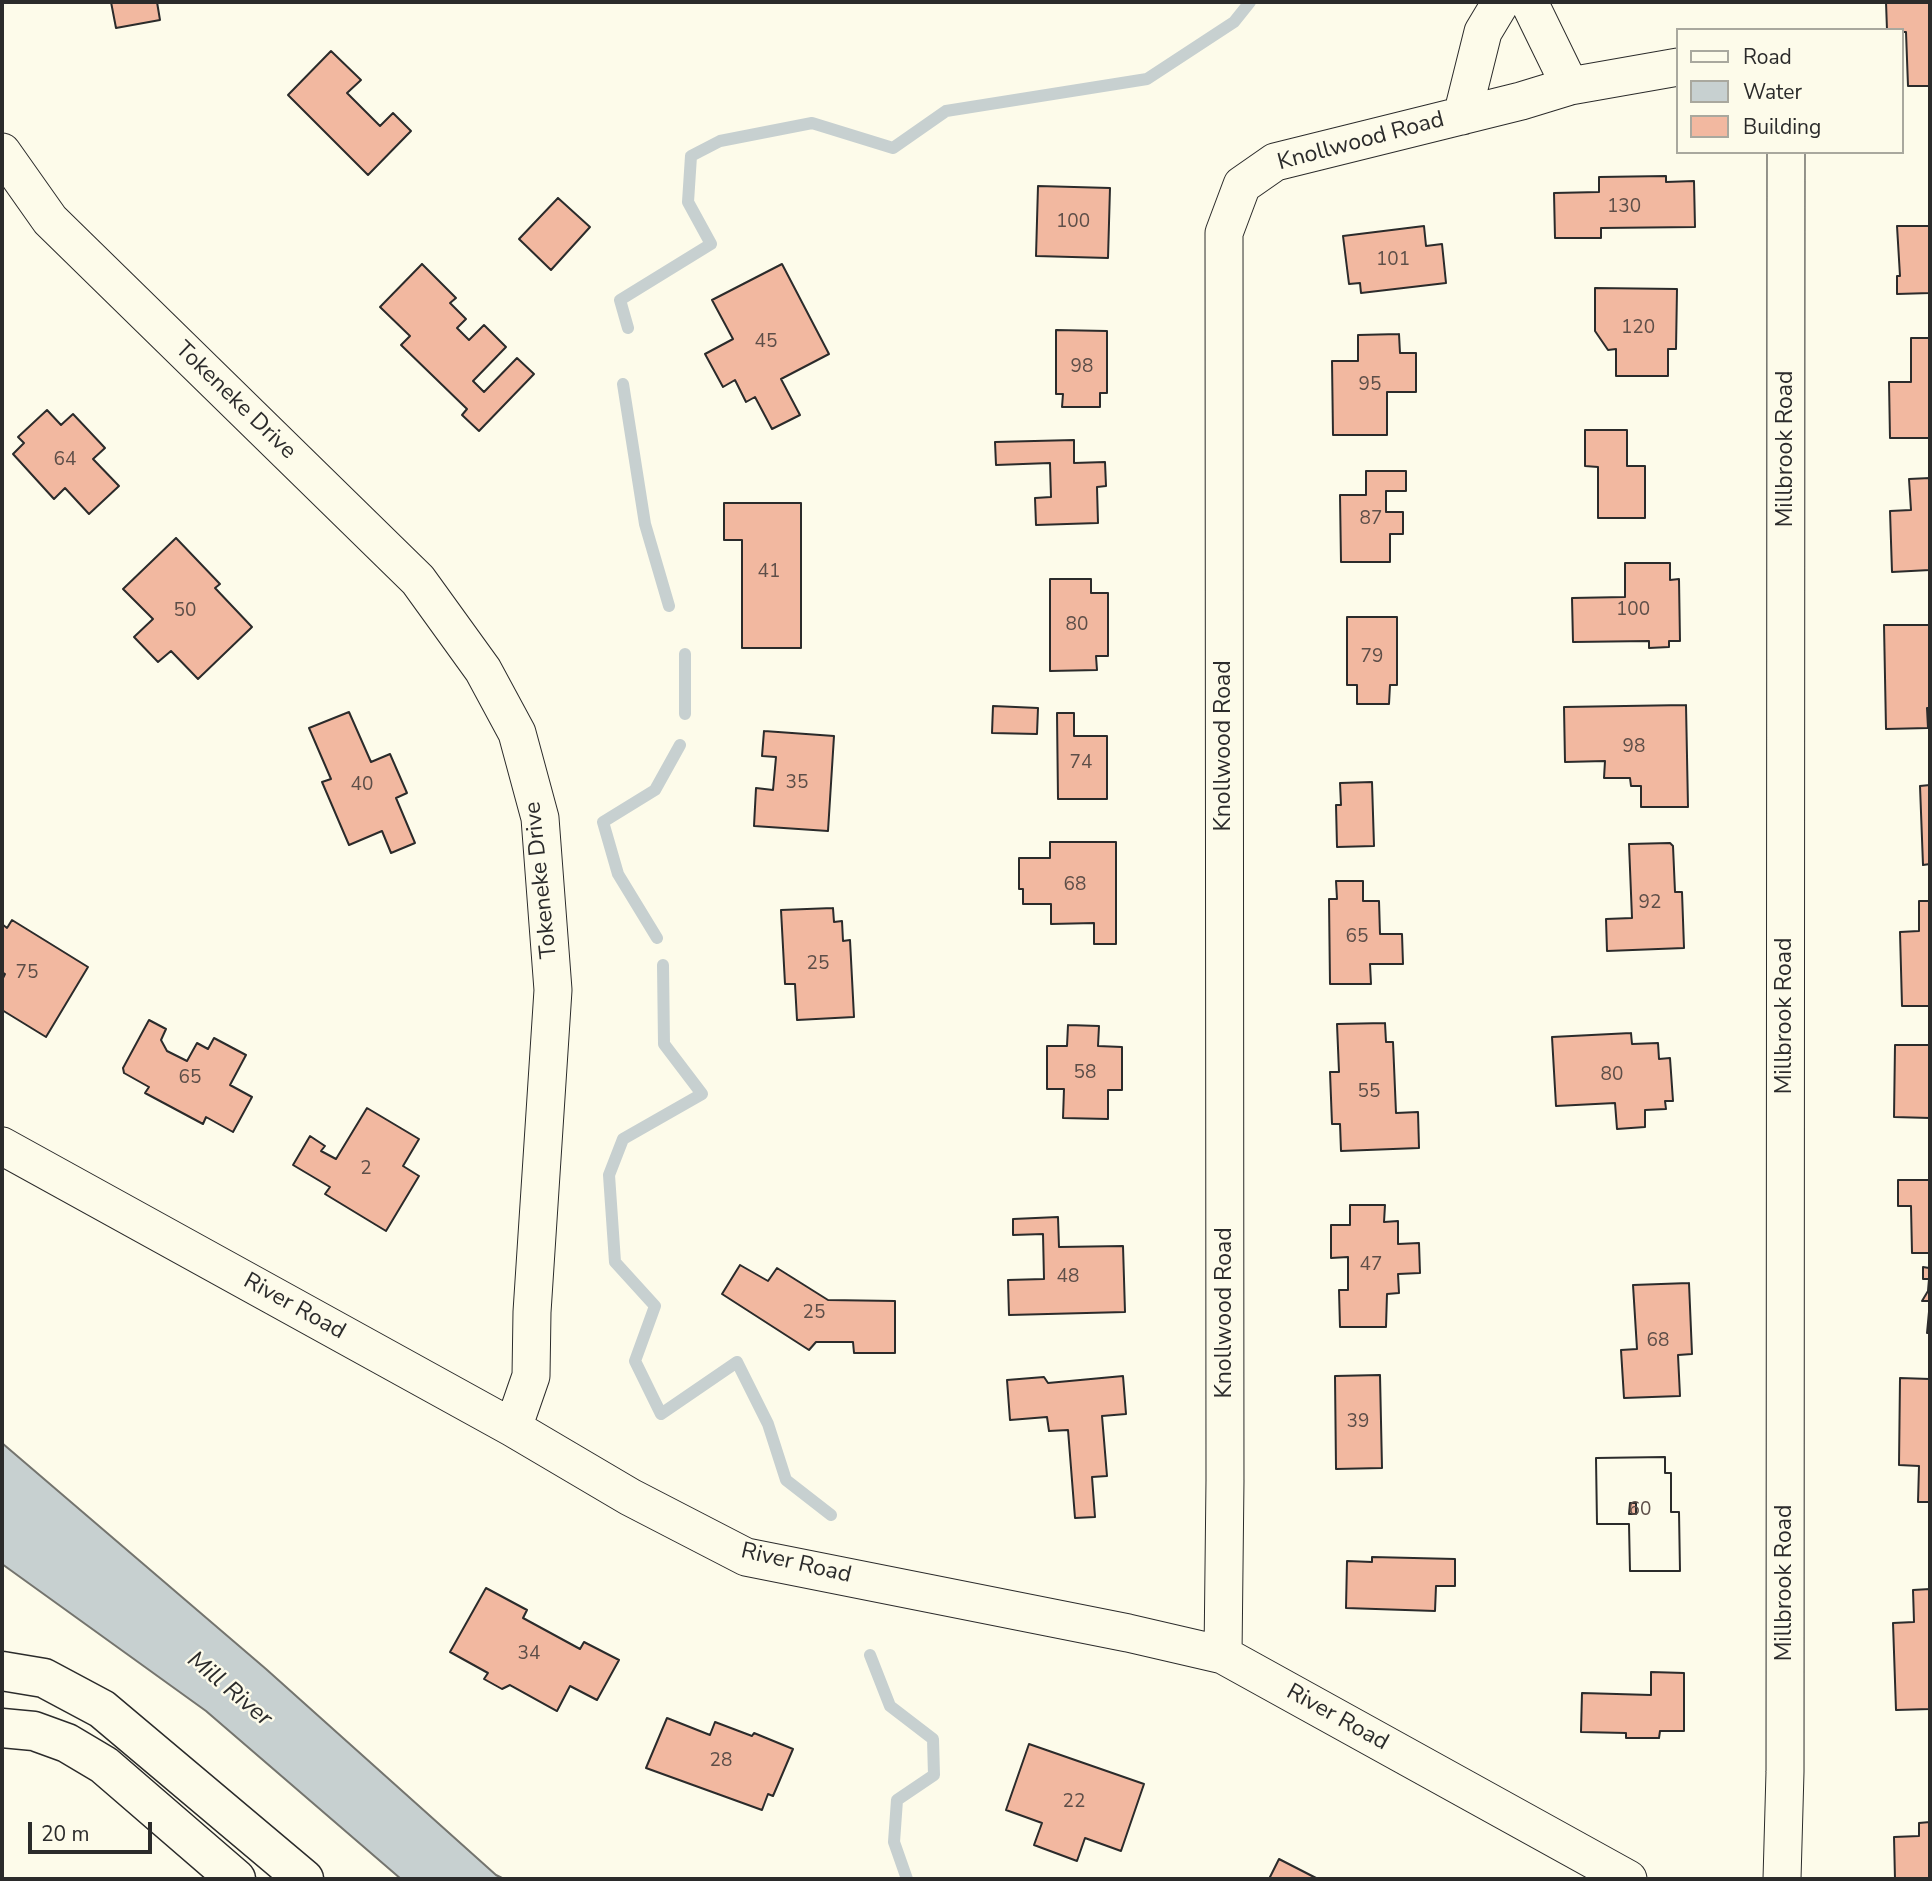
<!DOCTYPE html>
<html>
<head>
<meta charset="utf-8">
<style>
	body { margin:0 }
	#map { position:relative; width:1932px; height:1881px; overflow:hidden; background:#fdfbea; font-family:"Nunito Sans",sans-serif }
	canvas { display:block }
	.frame { position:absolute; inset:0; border:4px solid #2b2b2b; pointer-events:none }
	.legend { position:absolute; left:1676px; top:28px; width:228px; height:126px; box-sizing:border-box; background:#fdfbea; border:2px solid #a9a89e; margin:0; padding:9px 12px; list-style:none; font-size:21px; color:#2b2b2b }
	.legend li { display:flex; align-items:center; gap:14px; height:35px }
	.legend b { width:35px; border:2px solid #a9a89e }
	.scale { position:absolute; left:28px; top:1822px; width:124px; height:32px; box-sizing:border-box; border:4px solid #2b2b2b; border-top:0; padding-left:9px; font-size:21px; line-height:24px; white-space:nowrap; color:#2b2b2b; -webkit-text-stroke:5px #fdfbea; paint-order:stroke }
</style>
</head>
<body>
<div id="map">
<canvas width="1932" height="1881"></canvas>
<div class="frame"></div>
<ul class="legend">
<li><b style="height:9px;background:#fdfbea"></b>Road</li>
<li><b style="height:19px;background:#c7d0d0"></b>Water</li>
<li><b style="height:19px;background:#f2b8a0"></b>Building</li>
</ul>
<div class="scale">20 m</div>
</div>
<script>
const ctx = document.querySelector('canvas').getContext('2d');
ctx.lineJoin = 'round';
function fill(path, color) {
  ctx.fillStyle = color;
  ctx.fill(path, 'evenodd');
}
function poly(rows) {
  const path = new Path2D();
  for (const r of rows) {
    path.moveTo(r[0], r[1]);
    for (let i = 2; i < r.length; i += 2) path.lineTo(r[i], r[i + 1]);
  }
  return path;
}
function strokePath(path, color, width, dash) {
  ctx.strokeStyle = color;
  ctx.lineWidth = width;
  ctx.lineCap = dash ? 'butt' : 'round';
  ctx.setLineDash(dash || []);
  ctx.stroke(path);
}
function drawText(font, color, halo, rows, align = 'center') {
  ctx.font = font + ' "Nunito Sans",sans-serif';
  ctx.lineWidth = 5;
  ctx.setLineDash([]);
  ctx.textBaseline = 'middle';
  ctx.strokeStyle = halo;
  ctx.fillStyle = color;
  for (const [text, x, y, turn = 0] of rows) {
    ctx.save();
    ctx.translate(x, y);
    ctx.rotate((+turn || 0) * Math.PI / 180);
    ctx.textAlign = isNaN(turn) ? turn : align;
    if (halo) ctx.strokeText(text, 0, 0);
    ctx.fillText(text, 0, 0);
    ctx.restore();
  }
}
const water = poly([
	[2,1443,266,1669,496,1875,504,1879,401,1879,206,1711,2,1564,2,1443]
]);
fill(water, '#c7d0d0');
strokePath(water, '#74746e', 2);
strokePath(poly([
	[628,328,620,300,711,244,688,202,691,156,720,141,812,123,893,148,946,111,1147,79,1234,22,1250,2],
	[623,384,645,524,669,606],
	[685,654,685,714],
	[657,938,618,874,603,822,655,790,680,745],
	[663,965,664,1044,702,1094,623,1139,609,1175,615,1262,655,1306,635,1361,661,1414,737,1362,768,1424,786,1480,831,1515],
	[870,1655,890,1706,933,1739,934,1775,897,1800,894,1842,907,1879]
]), '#c7d0d0', 12);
const building = poly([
	[111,2,157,2,160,20,116,28,111,2],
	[1886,2,1930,2,1930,86,1908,86,1906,32,1902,32,1902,30,1887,30,1886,2],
	[331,51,361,80,347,93,380,126,393,113,411,131,368,175,288,95,331,51],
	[1666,176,1666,182,1694,181,1695,227,1601,228,1601,238,1555,238,1554,193,1599,192,1599,177,1666,176],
	[1038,186,1110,188,1108,258,1036,256,1038,186],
	[558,198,590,227,551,270,519,239,558,198],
	[1424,226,1426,246,1442,244,1446,283,1361,293,1360,283,1349,284,1343,236,1424,226],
	[1897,226,1930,226,1930,293,1897,294,1897,276,1900,276,1897,226],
	[422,264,456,298,450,303,466,319,457,328,469,340,484,325,506,347,473,381,484,392,517,358,534,374,479,431,462,415,467,409,401,345,410,336,380,307,422,264],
	[782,264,829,354,781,379,800,415,772,429,755,397,746,402,735,380,723,387,705,354,733,339,712,300,782,264],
	[1595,288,1677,289,1676,349,1668,349,1668,376,1616,376,1616,349,1608,350,1595,331,1595,288],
	[1056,330,1107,331,1107,393,1100,393,1100,407,1062,407,1063,394,1056,394,1056,330],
	[1399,334,1400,353,1416,353,1416,392,1387,392,1387,435,1333,435,1332,361,1358,361,1358,335,1399,334],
	[1911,338,1930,338,1930,438,1890,438,1889,382,1911,382,1911,338],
	[47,410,61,425,73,414,105,448,93,459,119,486,89,514,65,488,54,499,13,454,24,443,18,437,47,410],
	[1585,430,1627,430,1627,466,1645,466,1645,518,1598,518,1598,467,1585,466,1585,430],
	[1074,440,1074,463,1105,462,1106,486,1097,487,1098,523,1036,525,1035,498,1051,497,1050,463,996,465,995,442,1074,440],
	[1366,471,1406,471,1406,491,1386,491,1386,512,1403,512,1403,534,1390,534,1390,562,1341,562,1340,495,1366,495,1366,471],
	[1930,478,1930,570,1892,572,1890,511,1911,510,1909,479,1930,478],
	[724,503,801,503,801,648,742,648,742,540,724,540,724,503],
	[176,538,220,584,215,588,252,627,198,679,171,651,158,662,134,637,153,619,123,589,176,538],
	[1625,563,1670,563,1670,580,1679,579,1680,641,1669,641,1669,647,1649,648,1649,641,1573,642,1572,598,1625,597,1625,563],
	[1050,579,1091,579,1091,593,1108,593,1108,656,1096,656,1097,670,1050,671,1050,579],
	[1347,617,1397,617,1397,685,1390,685,1389,704,1357,704,1357,685,1347,685,1347,617],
	[1884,625,1930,625,1930,708,1927,708,1928,728,1886,729,1884,625],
	[1686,705,1688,807,1641,807,1641,786,1631,786,1630,778,1604,778,1605,761,1565,762,1564,707,1686,705],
	[993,706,1038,708,1037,734,992,733,993,706],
	[349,712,371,762,390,754,407,793,396,798,415,843,391,853,382,831,349,845,322,782,331,779,309,728,349,712],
	[1057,713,1074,713,1074,736,1107,736,1107,799,1058,799,1057,713],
	[764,731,834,736,828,831,754,826,756,788,773,790,776,757,762,756,764,731],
	[1372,782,1374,846,1337,847,1336,805,1341,805,1340,783,1372,782],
	[1930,785,1930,864,1923,865,1920,786,1930,785],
	[1050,842,1116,842,1116,944,1094,944,1094,923,1051,924,1051,904,1023,904,1023,889,1019,889,1019,858,1050,858,1050,842],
	[1670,843,1673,846,1675,892,1682,892,1684,948,1607,951,1606,919,1632,918,1629,844,1670,843],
	[1336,881,1363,881,1363,901,1379,901,1380,934,1402,934,1403,964,1370,964,1371,984,1330,984,1329,899,1337,899,1336,881],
	[1919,901,1930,901,1930,1006,1902,1006,1900,932,1919,931,1919,901],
	[833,908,834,922,842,921,843,941,850,940,854,1017,797,1020,795,984,785,984,781,910,833,908],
	[12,920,88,967,46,1037,2,1010,2,980,5,974,2,972,2,924,7,928,12,920],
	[149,1020,166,1029,161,1040,167,1051,187,1061,197,1043,208,1049,214,1038,246,1055,230,1085,252,1097,233,1132,206,1117,203,1124,145,1093,149,1087,124,1073,123,1068,149,1020],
	[1385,1023,1386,1042,1393,1042,1396,1113,1418,1112,1419,1148,1341,1151,1340,1124,1332,1124,1330,1072,1339,1072,1337,1024,1385,1023],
	[1068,1025,1099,1026,1098,1046,1122,1047,1122,1090,1108,1090,1108,1119,1063,1118,1064,1089,1047,1089,1047,1046,1067,1046,1068,1025],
	[1631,1033,1632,1044,1658,1043,1659,1059,1670,1058,1673,1101,1665,1101,1666,1109,1645,1110,1645,1127,1617,1129,1615,1103,1556,1106,1552,1037,1631,1033],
	[1895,1045,1930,1045,1930,1118,1894,1117,1895,1045],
	[367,1108,419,1139,403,1166,419,1176,386,1231,325,1194,330,1187,293,1165,310,1136,325,1146,321,1151,336,1159,367,1108],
	[1898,1180,1930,1180,1930,1333,1927,1333,1930,1301,1922,1301,1928,1291,1929,1279,1923,1279,1923,1267,1929,1268,1929,1253,1912,1253,1911,1206,1898,1206,1898,1180],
	[1350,1205,1385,1205,1384,1222,1398,1221,1398,1244,1419,1243,1420,1273,1398,1274,1399,1293,1387,1294,1386,1327,1340,1327,1339,1290,1348,1290,1348,1257,1331,1258,1331,1225,1350,1225,1350,1205],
	[1058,1217,1059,1247,1123,1246,1125,1312,1009,1315,1008,1280,1044,1279,1043,1234,1013,1235,1013,1219,1058,1217],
	[740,1265,768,1281,777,1268,828,1300,895,1301,895,1353,854,1353,853,1342,816,1342,809,1350,722,1294,740,1265],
	[1689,1283,1692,1354,1678,1355,1680,1396,1624,1398,1621,1350,1637,1349,1633,1285,1689,1283],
	[1380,1375,1382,1468,1336,1469,1335,1376,1380,1375],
	[1123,1376,1126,1414,1102,1416,1107,1476,1092,1477,1095,1517,1075,1518,1068,1430,1049,1431,1047,1417,1010,1420,1007,1380,1044,1377,1048,1383,1123,1376],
	[1900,1378,1930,1379,1930,1502,1918,1502,1919,1466,1899,1465,1900,1378],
	[1665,1457,1665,1473,1671,1473,1671,1512,1679,1512,1680,1571,1630,1571,1629,1524,1597,1524,1596,1458,1665,1457],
	[1630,1503,1636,1503,1636,1514,1629,1514,1630,1503],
	[1665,1457,1665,1473,1671,1473,1671,1512,1679,1512,1680,1571,1630,1571,1629,1524,1597,1524,1596,1458,1665,1457],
	[1372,1557,1455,1559,1455,1586,1436,1586,1435,1611,1346,1608,1347,1561,1372,1562,1372,1557],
	[486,1588,527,1610,523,1618,580,1649,584,1642,619,1660,597,1700,570,1686,557,1711,510,1685,502,1689,484,1679,488,1673,450,1652,486,1588],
	[1930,1589,1930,1709,1896,1710,1893,1623,1914,1622,1913,1590,1930,1589],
	[1651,1672,1684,1673,1684,1731,1660,1731,1659,1738,1626,1738,1626,1733,1581,1732,1582,1693,1651,1695,1651,1672],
	[667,1718,710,1735,715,1722,752,1736,754,1733,793,1749,773,1796,768,1794,762,1810,646,1768,667,1718],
	[1029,1744,1144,1784,1121,1851,1085,1838,1077,1861,1034,1845,1042,1823,1006,1810,1029,1744],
	[1930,1822,1930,1879,1895,1879,1894,1837,1919,1836,1919,1823,1930,1822],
	[1279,1859,1318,1879,1269,1879,1279,1859]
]);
fill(building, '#f2b8a0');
strokePath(building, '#2b2b2b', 2);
const street = poly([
	[1529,2,1570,86],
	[1462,116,1483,32,1501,2],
	[2,152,50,220,418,580,483,670,517,733,540,818,553,990,532,1312,531,1376,513,1428],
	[2,1146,513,1428,630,1497,746,1557,1128,1633,1223,1655,1628,1879],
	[1223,1655,1225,1480,1224,233,1242,185,1275,162,1521,101,1570,86,1678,67],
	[1782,1879,1785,1772,1786,152]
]);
const highway = poly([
	[2,1671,44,1678,102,1709,304,1879],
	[2,1728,34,1731,67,1743,104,1765,236,1879]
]);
strokePath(street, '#2b2b2b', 39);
strokePath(highway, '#2b2b2b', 41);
strokePath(street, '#fdfbea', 37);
strokePath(highway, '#fdfbea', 38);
drawText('19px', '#5d4e48', null, [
	["130",1624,207],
	["100",1073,222],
	["101",1393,260],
	["120",1638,328],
	["45",766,342],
	["98",1082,367],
	["95",1370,385],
	["64",65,460],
	["87",1371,519],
	["41",769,572],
	["100",1633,610],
	["50",185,611],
	["80",1077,625],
	["79",1372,657],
	["98",1634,747],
	["74",1081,763],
	["35",797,783],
	["40",362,785],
	["68",1075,885],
	["92",1650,903],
	["65",1357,937],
	["25",818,964],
	["75",27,973],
	["58",1085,1073],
	["80",1612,1075],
	["65",190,1078],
	["55",1369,1092],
	["2",366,1169],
	["47",1371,1265],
	["48",1068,1277],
	["25",814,1313],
	["68",1658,1341],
	["39",1358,1422],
	["60",1640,1510],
	["34",529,1654],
	["28",721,1761],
	["22",1074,1802]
]);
drawText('23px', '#2b2b2b', '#fdfbea', [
	["Knollwood Road",1361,142,-15],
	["Tokeneke Drive",235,401,44],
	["Millbrook Road",1786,449,-90],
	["Knollwood Road",1224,746,-90],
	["Tokeneke Drive",542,880,-96],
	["Millbrook Road",1785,1016,-90],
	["River Road",294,1307,29],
	["Knollwood Road",1225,1313,-90],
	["River Road",796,1564,13],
	["Millbrook Road",1785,1583,-90],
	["River Road",1337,1718,29]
]);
drawText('italic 24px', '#2b2b2b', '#fdfbea', [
	["Mill River",229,1690,40]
]);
</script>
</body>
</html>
